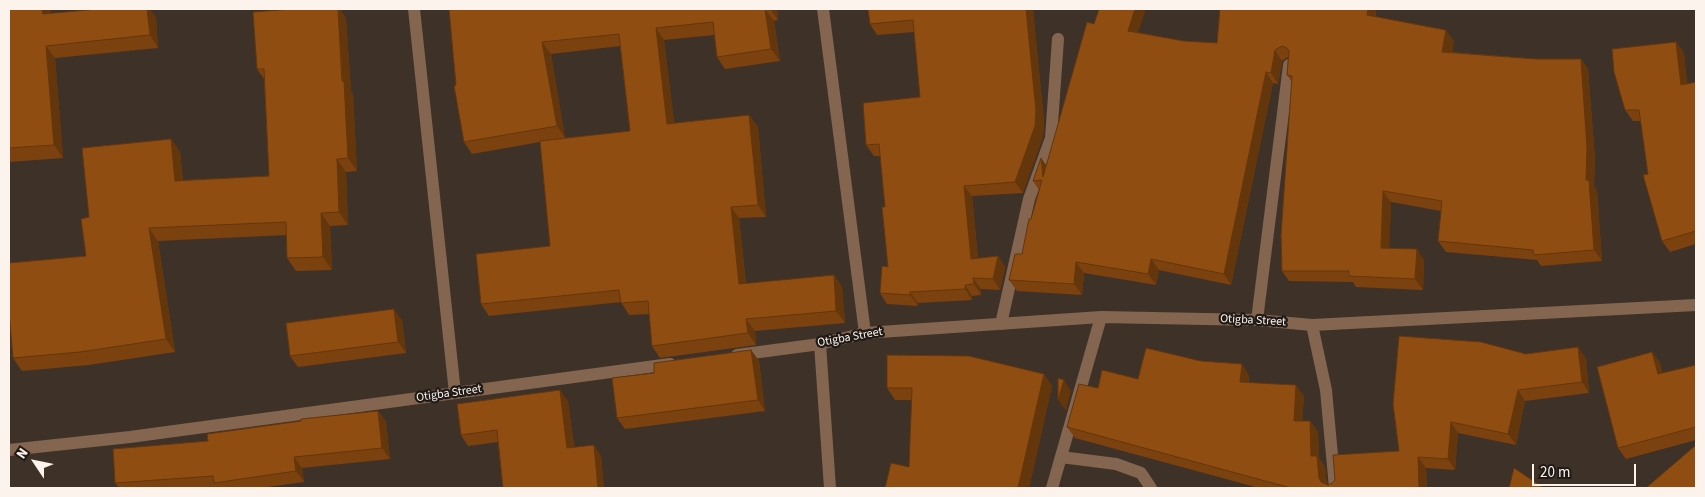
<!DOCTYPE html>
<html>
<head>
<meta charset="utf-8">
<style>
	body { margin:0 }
	#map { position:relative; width:1705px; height:497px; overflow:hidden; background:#3e3128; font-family:"Source Sans 3",sans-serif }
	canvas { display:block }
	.frame { position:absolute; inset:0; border:10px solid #fcf3ed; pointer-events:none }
	.north { position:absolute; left:10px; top:437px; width:50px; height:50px; -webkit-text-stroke:4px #201a16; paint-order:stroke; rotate:304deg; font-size:14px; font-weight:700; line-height:20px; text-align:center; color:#fcf3ed }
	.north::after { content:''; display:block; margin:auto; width:18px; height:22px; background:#fcf3ed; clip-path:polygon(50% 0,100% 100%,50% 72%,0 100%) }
	.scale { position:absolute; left:1532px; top:464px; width:104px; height:22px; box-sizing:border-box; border:2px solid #fcf3ed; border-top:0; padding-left:6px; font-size:15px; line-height:18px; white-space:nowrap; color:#fcf3ed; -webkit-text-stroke:4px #201a16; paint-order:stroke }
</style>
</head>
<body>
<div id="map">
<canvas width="1705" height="497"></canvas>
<div class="frame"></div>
<div class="north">N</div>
<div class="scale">20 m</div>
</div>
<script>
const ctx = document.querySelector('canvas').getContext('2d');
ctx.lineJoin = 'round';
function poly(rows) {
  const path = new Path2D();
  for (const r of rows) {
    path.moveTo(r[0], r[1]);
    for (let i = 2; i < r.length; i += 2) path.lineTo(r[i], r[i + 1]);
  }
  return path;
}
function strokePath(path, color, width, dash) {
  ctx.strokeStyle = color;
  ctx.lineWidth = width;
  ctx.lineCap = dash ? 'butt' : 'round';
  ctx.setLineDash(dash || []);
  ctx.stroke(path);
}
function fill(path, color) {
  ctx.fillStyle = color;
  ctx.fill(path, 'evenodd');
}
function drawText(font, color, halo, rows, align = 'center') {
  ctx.font = font + ' "Source Sans 3",sans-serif';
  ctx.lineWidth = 4.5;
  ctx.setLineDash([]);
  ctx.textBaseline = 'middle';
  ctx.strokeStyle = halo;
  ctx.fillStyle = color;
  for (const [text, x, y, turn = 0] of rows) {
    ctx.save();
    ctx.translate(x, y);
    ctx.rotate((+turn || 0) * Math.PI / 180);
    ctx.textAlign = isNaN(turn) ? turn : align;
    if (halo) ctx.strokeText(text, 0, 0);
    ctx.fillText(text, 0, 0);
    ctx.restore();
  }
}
strokePath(poly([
	[414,9,455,393],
	[823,9,865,333],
	[1257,320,1289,65],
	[1001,324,1029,199,1051,138,1058,39],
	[1312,325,1326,390,1335,488],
	[820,344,830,488],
	[1061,457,1116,464,1141,473,1151,488],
	[1052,488,1101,317]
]), '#836550', 12);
strokePath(poly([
	[737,355,820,344,865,333,1101,317,1257,320,1312,325,1696,305],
	[9,450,130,437,670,364]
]), '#836550', 12);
fill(poly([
	[9,9,51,9,51,13,156,17,158,48,55,58,63,158,9,162],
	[292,9,340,9,346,19,351,91,353,94,357,171,346,172,348,225,330,226,332,270,296,271,287,258,287,235,158,241,175,352,89,365,22,371,13,358,86,256,89,217,171,139,180,152,183,180,269,176,264,79,257,69],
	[449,9,777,9,778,20,774,21,780,61,725,69,717,57,714,35,664,40,674,123,749,115,758,127,766,217,739,218,746,284,834,275,842,287,845,323,755,331,756,345,660,358,652,346,649,314,629,315,621,302,489,316,481,304,550,246,540,142,472,154,464,142,456,85],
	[620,46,630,131,565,138,551,54],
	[868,9,1033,9,1044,122,1043,136,1023,193,972,196,978,258,998,256,1005,267,1000,290,981,289,981,295,972,296,972,300,918,303,918,306,887,304,880,293,888,267,885,207,880,156,874,156,866,145,920,97,914,32,877,35,870,24],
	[1220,9,1376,9,1376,17,1454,41,1452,52,1536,59,1581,59,1588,69,1595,159,1594,186,1597,191,1602,261,1541,266,1537,260,1446,252,1438,241,1441,211,1391,202,1389,248,1424,260,1423,290,1356,287,1353,282,1289,281,1282,271,1292,82,1287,75,1288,57,1282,61,1278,84,1273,83,1231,285,1159,270,1156,285,1084,273,1082,295,1017,291,1009,280,1022,254,1039,190,1033,181,1046,165,1094,24,1184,41,1217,43],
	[1676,42,1684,53,1687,84,1696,82,1696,244,1670,252,1662,241,1648,174,1641,121,1633,121,1625,110],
	[402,320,406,353,298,367,290,356],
	[751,350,759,361,765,411,625,429,617,418,654,373],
	[1652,352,1660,363,1662,373,1696,365,1696,440,1626,459,1618,448],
	[1526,354,1586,358,1589,393,1525,401,1516,445,1458,433,1455,470,1426,468,1427,488,1259,488,1075,438,1067,427,1098,388,1138,379,1201,361,1242,364,1249,376,1249,382,1304,396,1302,421,1310,421,1318,432,1319,458,1325,467,1327,485,1328,485,1399,451],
	[1044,374,1052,386,1029,488,885,488,909,467,912,400,895,400,887,388],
	[568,401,574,447,601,456,604,488,503,488,498,442,468,446,461,435],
	[378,411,386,422,390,459,302,468,304,482,260,488,217,488,217,487,201,488,119,488,115,483,208,441]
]), '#7b420f');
fill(poly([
	[42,9,51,9,51,27,43,14],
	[147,9,150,9,156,17,158,48,150,35],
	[338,9,340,9,346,19,351,91,353,94,357,171,348,158],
	[765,9,774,21,780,61,771,49],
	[770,9,777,9,778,20],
	[1026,9,1033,9,1044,122,1043,136,1023,193,1015,182],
	[1135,9,1146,9,1135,41,1128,31],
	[1368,9,1376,9,1375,26,1367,15],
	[656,28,664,40,676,136,667,124],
	[1446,30,1454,41,1450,62,1442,52],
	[542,42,551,54,565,138,557,126],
	[1676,42,1684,53,1688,96,1681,85],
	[46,46,55,58,63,158,54,145],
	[1275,50,1282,61,1278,84,1271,73],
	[1581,59,1588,69,1595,159,1594,186,1597,191,1602,261,1594,250,1586,180],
	[1266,72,1273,83,1231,285,1224,274],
	[749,115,758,127,766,217,758,205],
	[171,139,180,152,184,194,175,181],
	[1041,158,1049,169,1043,177],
	[337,159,346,172,348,225,339,212],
	[964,186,972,196,979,270,971,259],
	[1383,191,1391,202,1389,259,1381,248],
	[731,207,739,218,747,296,739,284],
	[321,213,330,226,332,270,323,257],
	[149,228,158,241,175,352,166,339],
	[1417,249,1424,260,1423,290,1415,279],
	[998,256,1005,267,1000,290,993,279],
	[1151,259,1159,270,1156,285,1148,274],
	[1076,262,1084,273,1082,295,1074,284],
	[834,275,842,287,845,323,836,311],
	[973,278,981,289,981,295,974,284],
	[965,285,972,296,972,300,965,289],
	[910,292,918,303,918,306,910,295],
	[394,309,402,320,406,353,398,342],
	[746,319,755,331,756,345,748,333],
	[1578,347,1586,358,1589,393,1582,382],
	[751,350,759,361,765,411,758,400],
	[1652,352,1660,363,1665,385,1658,374],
	[1242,364,1249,376,1248,393,1240,382],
	[1044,374,1052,386,1029,488,1018,488],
	[1064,380,1071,391,1066,411,1058,400],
	[1296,385,1304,396,1301,432,1294,421],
	[560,390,568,401,575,459,567,448],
	[1518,390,1525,401,1516,445,1508,434],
	[378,411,386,422,390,459,382,448],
	[1310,421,1318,432,1319,458,1325,467,1327,488,1321,482,1311,456],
	[1451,422,1458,433,1455,470,1448,459],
	[594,445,601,456,604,488,598,488],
	[294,457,302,468,304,482,296,471],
	[1418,457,1426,468,1427,488,1419,488]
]), '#64360c');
const building = poly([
	[9,9,42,9,43,14,98,9,147,9,150,35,46,46,54,145,9,148,9,9],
	[292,9,338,9,342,81,344,81,348,158,337,159,339,212,321,213,323,257,287,258,286,222,149,228,166,339,80,352,13,358,9,311,9,263,86,256,81,219,89,217,82,148,171,139,175,181,269,176,264,69,257,69,253,12,292,9],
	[449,9,765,9,771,49,717,57,713,22,656,28,667,124,749,115,758,205,731,207,739,284,834,275,836,311,746,319,748,333,652,346,648,301,621,303,619,290,481,304,476,254,550,246,540,141,630,131,619,34,542,42,557,126,464,142,454,86,456,85,449,9],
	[868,9,1026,9,1036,111,1035,126,1015,182,964,186,971,259,998,256,993,279,973,278,974,284,965,285,965,289,910,292,910,295,880,293,882,266,888,267,882,207,885,207,879,144,866,145,863,103,920,97,913,20,870,24,868,9],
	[1099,9,1135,9,1128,31,1184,41,1217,43,1220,9,1368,9,1367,15,1446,30,1442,52,1536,59,1581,59,1587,148,1586,180,1589,180,1594,250,1534,255,1533,250,1438,241,1442,201,1383,191,1381,248,1417,249,1415,279,1349,276,1349,271,1282,271,1281,235,1292,76,1287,75,1289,51,1287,48,1282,46,1275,50,1271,73,1266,72,1224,274,1151,259,1148,274,1076,262,1074,284,1009,280,1015,254,1022,254,1029,219,1031,219,1042,180,1033,181,1041,158,1043,177,1087,22,1094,24,1099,9],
	[1676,42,1681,85,1696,82,1696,231,1662,241,1643,175,1648,174,1639,110,1625,110,1614,72,1612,49,1676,42],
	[394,309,398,342,290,356,286,323,394,309],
	[1399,336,1481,342,1526,354,1578,347,1582,382,1518,390,1508,434,1451,422,1448,459,1418,457,1419,488,1291,488,1067,427,1079,384,1098,388,1102,370,1138,379,1146,348,1201,361,1242,364,1240,382,1296,385,1294,421,1310,421,1311,456,1317,456,1319,478,1321,482,1328,485,1332,483,1335,480,1333,455,1399,451,1393,404,1399,336],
	[751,350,758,400,617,418,612,378,654,373,654,363,751,350],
	[1652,352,1658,374,1696,365,1696,427,1618,448,1597,367,1652,352],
	[887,355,969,356,1044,374,1018,488,885,488,891,463,909,467,912,388,887,388,887,355],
	[1058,378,1064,380,1058,400,1058,378],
	[560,390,567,448,594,445,598,488,503,488,497,430,461,435,457,404,560,390],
	[378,411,382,448,294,457,296,471,214,483,213,476,115,483,113,449,208,441,207,434,301,421,301,419,378,411],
	[1696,445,1696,488,1649,488,1647,487,1696,445],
	[1514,468,1544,488,1509,488,1514,468]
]);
fill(building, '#8f4d11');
strokePath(building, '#64360c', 1);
drawText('12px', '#fcf3ed', '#201a16', [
	["Otigba Street",1253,321,3],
	["Otigba Street",850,338,-10],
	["Otigba Street",449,394,-8]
]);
</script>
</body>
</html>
